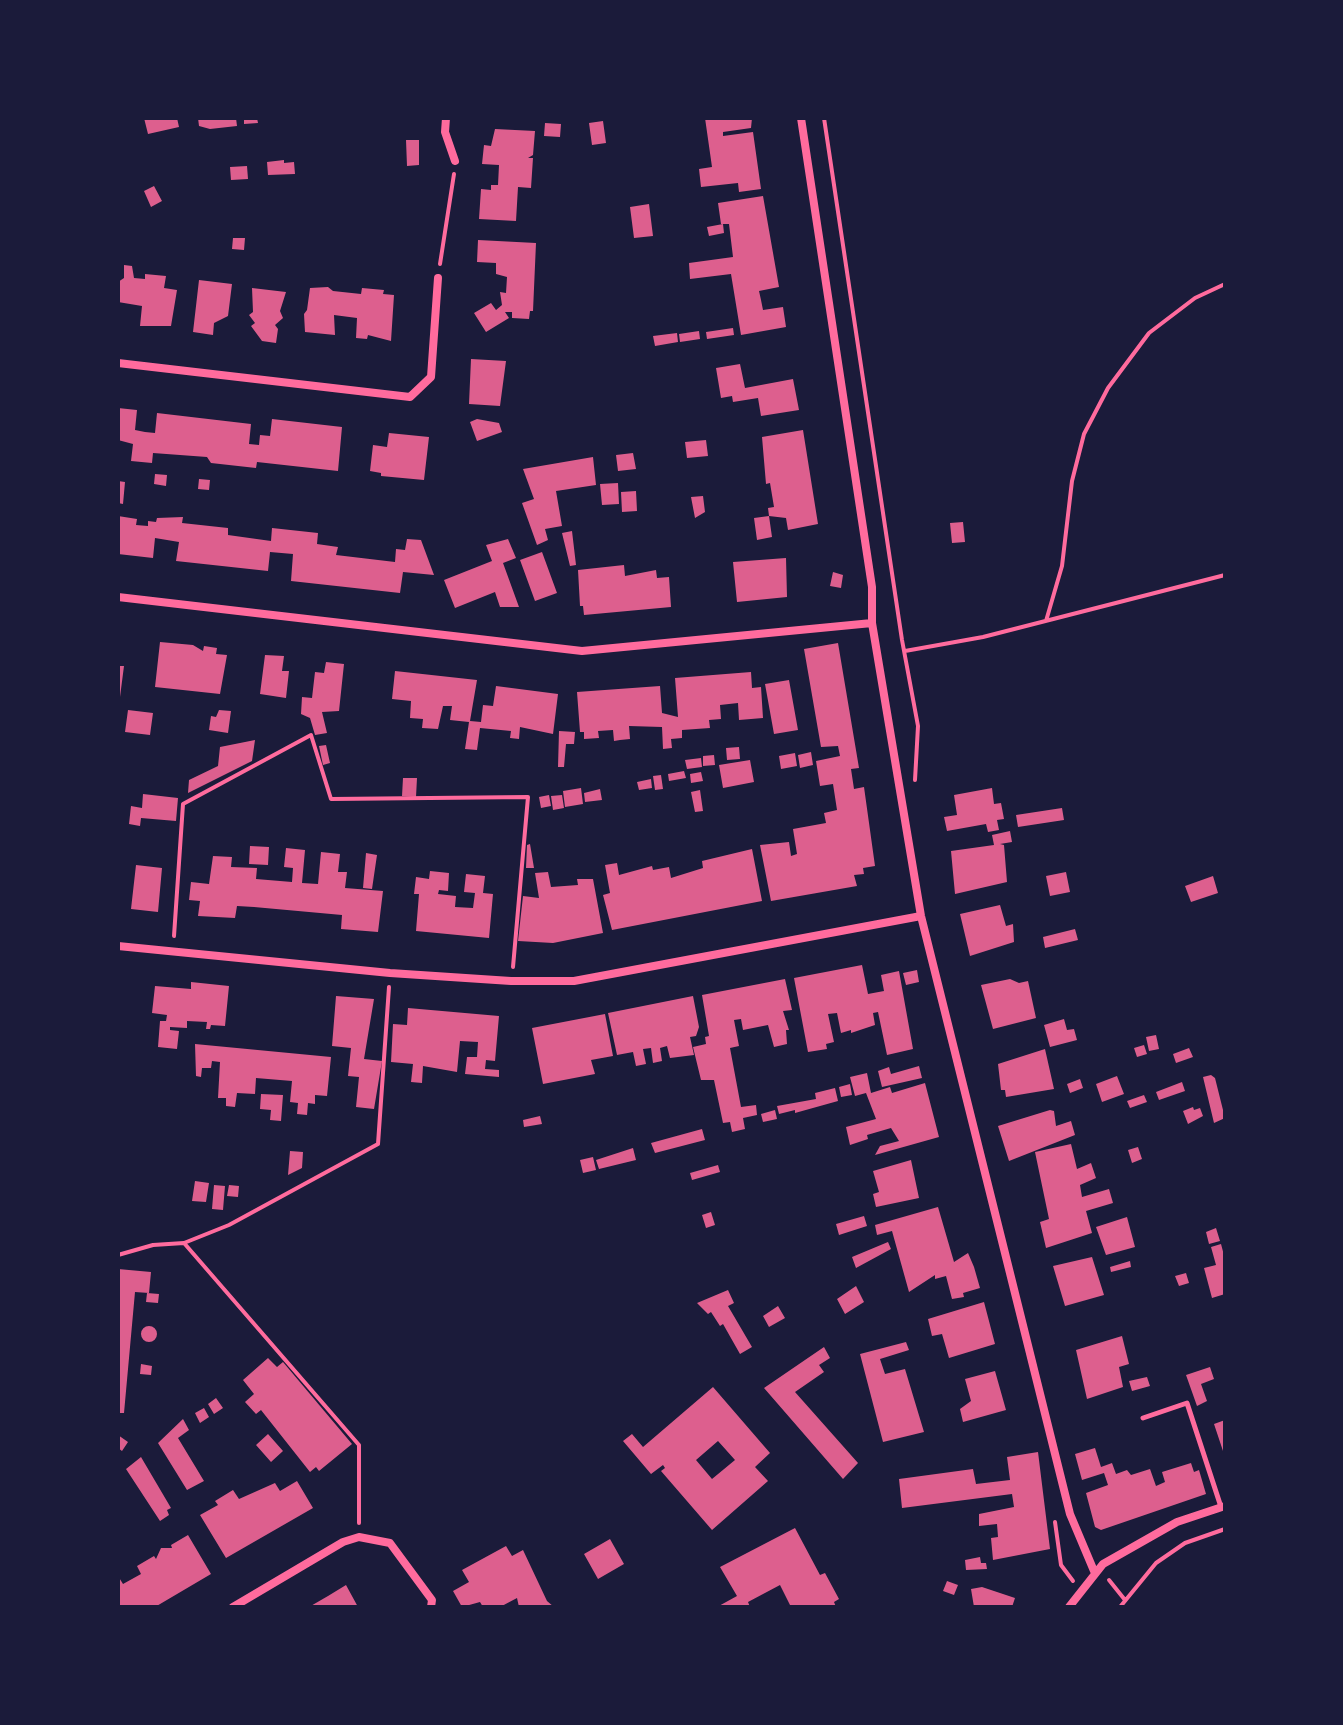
<!DOCTYPE html>
<html>
<head>
<meta charset="utf-8">
<style>
	body { margin:0 }
	#map { position:relative; width:1343px; height:1725px; overflow:hidden; background:#1b1b3a; font-family:"PT Sans",sans-serif }
	canvas { display:block }
	.frame { position:absolute; inset:0; border:120px solid #1b1b3a; pointer-events:none }
</style>
</head>
<body>
<div id="map">
<canvas width="1343" height="1725"></canvas>
<div class="frame"></div>
</div>
<script>
const ctx = document.querySelector('canvas').getContext('2d');
ctx.lineJoin = 'round';
function fill(path, color) {
  ctx.fillStyle = color;
  ctx.fill(path, 'evenodd');
}
function poly(rows) {
  const path = new Path2D();
  for (const r of rows) {
    if (r.length === 3) {
      path.moveTo(r[0] + r[2], r[1]);
      path.arc(r[0], r[1], r[2], 0, 2 * Math.PI);
      continue;
    }
    path.moveTo(r[0], r[1]);
    for (let i = 2; i < r.length; i += 2) path.lineTo(r[i], r[i + 1]);
  }
  return path;
}
function strokePath(path, color, width, dash) {
  ctx.strokeStyle = color;
  ctx.lineWidth = width;
  ctx.lineCap = dash ? 'butt' : 'round';
  ctx.setLineDash(dash || []);
  ctx.stroke(path);
}
fill(poly([
	[144,118,177,118,179,127,148,134],
	[198,118,236,118,237,126,210,129,199,126],
	[244,118,257,118,258,123,244,124],
	[705,118,752,118,751,128,723,132,723,136,753,132,761,189,739,192,738,183,701,187,699,169,712,167],
	[603,121,606,143,592,145,589,123],
	[545,123,561,124,560,137,544,136],
	[495,129,535,131,533,155,528,158,533,158,531,188,518,187,516,221,479,219,481,189,491,190,491,185,498,185,499,165,482,164,484,145,491,146],
	[406,140,419,140,419,165,407,166],
	[284,160,284,163,294,162,295,174,268,175,267,162],
	[247,166,248,179,231,180,230,167],
	[154,186,162,201,151,207,144,191],
	[763,196,779,287,759,291,761,300,763,310,783,307,786,327,741,335,731,274,690,279,689,263,733,257,729,224,721,224,718,203],
	[649,204,653,236,634,238,630,207],
	[723,224,724,233,709,236,707,227],
	[233,238,245,238,244,250,232,249],
	[478,240,536,243,533,311,530,311,529,319,512,318,512,312,505,312,509,318,486,332,474,313,491,303,496,310,502,305,500,292,506,293,507,277,496,274,496,263,477,262],
	[124,265,132,266,134,278,145,279,145,274,166,276,164,288,177,290,171,326,140,326,142,306,118,302,118,282,124,278],
	[199,280,232,284,228,316,214,323,213,335,193,332],
	[328,287,333,291,361,294,362,288,384,290,383,294,394,295,391,341,368,335,367,339,356,338,357,318,334,315,335,335,305,332,304,314,307,310,310,288],
	[252,288,286,292,280,311,283,318,275,325,278,329,276,343,262,341,251,326,255,323,249,315,253,312],
	[733,328,734,335,707,339,706,332],
	[699,331,700,339,680,342,679,334],
	[677,333,678,342,655,346,653,336],
	[471,359,506,361,500,406,469,404],
	[740,364,745,388,793,379,799,410,761,416,758,398,733,402,732,396,721,398,716,368],
	[118,408,137,410,135,430,145,432,155,433,157,413,251,424,249,444,259,445,260,435,270,436,272,419,342,427,338,471,257,462,256,468,211,463,207,457,153,453,152,463,131,461,133,444,118,440],
	[477,419,499,423,502,432,477,441,470,422],
	[803,430,818,524,788,530,786,518,769,516,772,537,757,540,754,518,769,516,768,508,774,507,770,483,766,484,762,437],
	[389,433,429,437,424,480,381,476,381,473,370,471,373,445,387,447],
	[706,440,708,456,687,458,685,442],
	[633,453,636,469,618,471,616,455],
	[593,457,596,485,556,491,562,526,545,529,548,540,537,545,522,503,534,499,523,469],
	[155,474,167,475,166,486,154,484],
	[199,479,210,480,209,490,198,489],
	[118,481,125,482,123,504,118,503],
	[618,483,619,504,602,505,600,484],
	[636,491,637,511,622,512,621,492],
	[703,496,705,512,695,518,691,497],
	[118,516,137,519,136,525,148,526,148,521,156,522,157,518,183,517,182,523,228,528,228,535,271,541,272,528,318,533,317,544,338,547,336,555,395,562,396,549,405,550,407,539,421,540,434,575,403,572,400,593,291,581,293,554,270,552,268,571,176,561,179,542,155,538,153,558,118,554],
	[963,522,965,542,952,543,950,523],
	[572,531,576,565,570,566,562,533],
	[508,539,516,558,503,563,519,607,500,607,495,592,455,608,444,580,492,561,486,545],
	[542,552,557,593,535,601,520,560],
	[786,558,787,597,737,602,733,562],
	[624,565,625,576,656,570,657,578,669,577,671,607,584,615,583,606,580,606,578,570],
	[833,572,843,575,841,588,830,586],
	[160,642,193,645,203,651,204,646,217,648,216,654,227,655,220,694,155,687],
	[838,643,859,768,851,769,854,789,864,787,875,866,863,868,864,874,854,875,857,886,771,901,760,845,789,842,791,856,797,854,793,829,826,823,824,813,837,810,833,784,820,786,816,761,840,756,838,746,821,747,804,649],
	[265,655,284,656,282,671,289,671,286,698,260,694],
	[326,662,344,664,339,711,322,712,327,733,315,735,310,718,301,714,302,697,312,698,315,672,324,673],
	[118,666,124,666,120,697,118,697],
	[395,671,477,680,470,721,481,722,483,705,493,706,496,686,558,694,553,734,520,727,519,739,510,738,511,731,480,728,477,750,465,749,469,722,450,720,452,706,443,706,438,729,422,728,423,719,410,718,411,701,392,699],
	[751,672,752,688,761,687,763,718,739,720,738,703,720,705,721,719,709,720,710,728,682,730,682,738,671,739,672,748,663,749,662,727,629,726,630,739,620,740,614,741,613,730,598,731,599,738,584,739,584,732,580,732,577,692,660,686,662,713,678,717,675,678],
	[789,680,798,730,774,734,765,684],
	[128,710,153,713,150,735,125,732],
	[219,710,231,711,228,733,209,730,211,716,216,717],
	[559,731,575,732,574,744,566,744,564,767,558,767],
	[255,740,252,761,188,793,189,780,218,766,220,747],
	[326,745,330,763,323,765,319,746],
	[739,747,740,759,727,760,726,748],
	[811,752,813,765,800,768,798,755],
	[795,753,797,766,781,769,779,756],
	[714,755,715,765,703,766,703,756],
	[701,758,702,767,687,769,685,760],
	[750,760,754,782,723,788,719,765],
	[684,771,686,778,669,781,668,774],
	[701,772,703,781,691,783,690,774],
	[661,775,663,789,655,790,653,776],
	[403,778,417,778,416,797,402,796],
	[651,779,652,788,639,790,637,782],
	[581,788,583,804,565,807,563,791],
	[992,788,994,804,1001,803,1004,819,997,820,999,830,988,832,986,824,947,831,944,817,957,815,954,795],
	[600,789,602,800,585,802,584,793],
	[700,790,703,811,695,812,691,792],
	[143,794,178,798,176,821,141,818,140,826,129,824,131,806,142,808],
	[549,795,551,806,541,808,539,797],
	[562,795,564,808,553,810,551,796],
	[1062,808,1064,820,1018,827,1016,815],
	[1010,831,1012,842,1000,844,1004,845,1007,882,955,894,951,851,994,845,992,835],
	[530,844,534,868,526,868,527,845],
	[250,846,269,847,268,865,249,864],
	[286,848,305,850,302,883,318,884,321,852,340,854,338,872,347,872,345,888,383,891,378,932,341,929,342,915,254,907,237,906,235,918,198,916,200,901,189,900,191,882,209,884,213,856,232,857,231,867,257,868,256,879,292,882,293,868,284,867],
	[752,849,762,901,612,930,603,895,610,893,605,865,617,863,619,875,652,866,653,870,669,867,671,878,703,868,702,861],
	[366,853,377,855,372,889,363,888],
	[136,865,162,868,158,912,131,909],
	[430,871,449,873,448,891,439,890,438,894,456,896,455,907,473,908,475,893,464,892,466,874,485,876,483,893,493,894,489,938,416,931,419,894,414,894,416,877,429,879],
	[548,872,551,887,578,885,577,879,593,879,603,933,553,943,518,941,523,896,539,898,535,873],
	[1066,872,1070,892,1050,896,1046,876],
	[1213,876,1218,893,1191,902,1185,886],
	[1000,905,1006,926,1013,924,1014,942,970,956,960,914],
	[1075,929,1078,940,1045,948,1043,937],
	[862,965,868,994,884,991,881,975,899,971,913,1049,887,1055,878,1012,873,1013,875,1025,851,1033,851,1030,841,1033,837,1013,828,1014,834,1042,826,1044,827,1049,808,1052,794,978],
	[917,970,919,982,906,985,903,973],
	[785,979,792,1010,783,1011,789,1030,786,1030,787,1044,774,1047,768,1025,743,1030,741,1019,734,1020,739,1046,730,1048,741,1107,756,1105,757,1115,743,1118,745,1129,732,1132,730,1122,723,1123,714,1080,701,1080,693,1047,706,1044,705,1037,709,1036,702,995],
	[1010,979,1019,983,1028,981,1036,1018,993,1029,981,985],
	[191,982,229,986,225,1026,211,1025,210,1029,206,1029,207,1022,187,1021,187,1028,170,1027,170,1030,179,1031,177,1049,158,1047,160,1021,166,1021,167,1015,152,1013,155,986,191,989],
	[336,996,374,999,364,1059,382,1061,374,1109,356,1107,359,1077,348,1076,351,1048,332,1046],
	[693,996,699,1027,696,1036,690,1037,694,1055,670,1058,667,1046,660,1048,662,1061,653,1063,651,1048,643,1049,646,1064,636,1066,633,1052,617,1055,608,1013],
	[408,1008,499,1016,495,1061,486,1060,485,1069,499,1070,499,1077,465,1074,467,1057,477,1057,478,1042,460,1041,457,1072,423,1066,422,1083,411,1082,413,1064,391,1062,393,1024,407,1025],
	[605,1014,613,1056,591,1060,595,1074,543,1084,532,1028],
	[1064,1019,1067,1030,1074,1029,1077,1040,1050,1047,1044,1025],
	[1156,1035,1159,1049,1149,1051,1146,1037],
	[195,1044,331,1057,327,1096,315,1095,315,1104,308,1103,307,1115,297,1114,298,1103,290,1102,292,1081,256,1078,255,1094,237,1093,235,1107,226,1106,226,1098,218,1098,220,1062,212,1061,211,1068,202,1068,201,1077,196,1076],
	[1144,1045,1147,1054,1137,1057,1134,1048],
	[1189,1048,1193,1057,1176,1063,1173,1054],
	[1045,1049,1054,1089,1006,1097,1005,1090,1001,1090,998,1064],
	[919,1066,922,1078,882,1087,878,1071,889,1067,891,1074],
	[867,1073,871,1093,890,1087,892,1093,925,1083,939,1137,875,1155,880,1146,899,1141,891,1128,867,1135,868,1139,850,1145,846,1127,876,1119,866,1093,855,1096,850,1077],
	[1211,1075,1215,1078,1225,1118,1214,1123,1203,1077],
	[1117,1076,1124,1094,1102,1102,1096,1084],
	[1080,1079,1083,1088,1070,1093,1067,1084],
	[1182,1082,1185,1091,1159,1100,1156,1092],
	[850,1084,852,1095,841,1097,839,1087],
	[835,1088,838,1101,795,1113,795,1110,779,1114,777,1106,816,1099,815,1093],
	[261,1094,283,1095,281,1121,270,1120,271,1110,260,1109],
	[1144,1095,1147,1102,1130,1108,1127,1101],
	[1193,1107,1194,1110,1200,1108,1203,1116,1188,1124,1183,1111],
	[775,1110,777,1119,763,1122,761,1114],
	[1050,1110,1054,1111,1056,1126,1071,1121,1075,1135,1009,1161,998,1126],
	[540,1116,542,1124,524,1127,523,1120],
	[702,1129,705,1140,655,1153,651,1143],
	[1071,1144,1077,1169,1091,1163,1096,1178,1080,1185,1082,1197,1109,1189,1113,1203,1086,1211,1092,1233,1046,1248,1040,1222,1049,1219,1035,1152],
	[1138,1147,1142,1159,1132,1163,1128,1150],
	[633,1148,636,1160,599,1169,596,1160],
	[290,1151,303,1152,302,1168,288,1175],
	[593,1157,596,1170,583,1173,580,1160],
	[911,1160,919,1198,876,1207,873,1194,879,1192,873,1171],
	[718,1165,720,1172,692,1180,690,1173],
	[195,1181,209,1183,206,1202,192,1201],
	[214,1185,225,1186,223,1210,212,1209],
	[229,1185,239,1186,238,1197,227,1196],
	[938,1207,954,1262,968,1253,974,1267,980,1288,963,1293,964,1297,952,1299,946,1276,935,1279,935,1275,909,1292,892,1231,877,1235,875,1225],
	[711,1212,715,1225,706,1228,702,1215],
	[864,1216,867,1226,839,1235,836,1224],
	[1127,1217,1135,1247,1106,1255,1096,1227],
	[1216,1228,1220,1241,1209,1244,1206,1232],
	[888,1242,891,1249,856,1268,852,1257],
	[1221,1244,1225,1259,1225,1294,1212,1298,1204,1268,1216,1265,1211,1247],
	[1092,1257,1104,1295,1065,1306,1053,1266],
	[1130,1261,1131,1267,1111,1272,1110,1267],
	[118,1269,151,1272,149,1293,135,1292,124,1413,118,1413],
	[1186,1273,1189,1283,1179,1286,1175,1276],
	[856,1286,864,1302,845,1314,837,1299],
	[728,1290,734,1303,728,1306,752,1347,740,1354,723,1324,720,1326,711,1312,708,1314,697,1303],
	[147,1293,159,1294,158,1303,146,1302],
	[984,1302,995,1344,949,1358,942,1334,932,1336,928,1319],
	[778,1306,785,1318,769,1327,763,1316],
	[149,1334,8],
	[1122,1336,1129,1364,1119,1367,1123,1387,1087,1399,1076,1350],
	[906,1342,909,1350,880,1359,885,1374,905,1369,924,1432,883,1442,860,1354],
	[824,1347,830,1358,819,1365,824,1372,795,1392,858,1463,843,1479,764,1388],
	[268,1358,277,1367,283,1362,352,1444,319,1471,316,1467,310,1472,261,1410,256,1414,245,1402,254,1394,243,1380],
	[141,1364,152,1366,151,1375,140,1374],
	[1210,1367,1214,1379,1201,1384,1207,1401,1197,1406,1186,1375],
	[995,1371,1006,1410,963,1422,960,1409,971,1401,965,1379],
	[1147,1377,1150,1386,1132,1391,1129,1381],
	[713,1387,770,1453,755,1467,768,1481,712,1530,661,1471,665,1468,663,1465,651,1474,623,1441,632,1434,643,1447],
	[718,1441,735,1460,712,1479,696,1460],
	[216,1398,223,1408,214,1414,208,1404],
	[204,1408,209,1417,200,1423,195,1413],
	[183,1419,189,1430,178,1438,204,1481,187,1490,158,1443],
	[1225,1420,1225,1454,1224,1454,1214,1424],
	[268,1434,283,1451,271,1462,256,1445],
	[118,1435,128,1442,122,1451,118,1448],
	[1095,1448,1101,1467,1112,1463,1116,1474,1127,1470,1131,1475,1150,1469,1156,1486,1165,1482,1162,1472,1191,1463,1194,1472,1199,1470,1206,1494,1101,1530,1095,1527,1086,1493,1108,1485,1104,1473,1082,1480,1075,1454],
	[1038,1452,1050,1549,993,1560,991,1538,998,1537,997,1524,979,1526,979,1514,1014,1507,1012,1494,902,1508,899,1479,973,1469,976,1484,1010,1480,1007,1457],
	[141,1457,171,1508,167,1510,169,1515,160,1521,126,1469],
	[297,1481,313,1508,226,1558,200,1515,218,1505,215,1501,233,1490,239,1499,275,1483,280,1491],
	[795,1528,820,1575,825,1573,839,1599,834,1602,836,1607,791,1607,780,1585,748,1602,750,1607,717,1607,737,1596,720,1567],
	[188,1535,211,1574,155,1607,118,1607,118,1576,123,1584,141,1574,137,1566,154,1556,156,1559,161,1548,172,1548,171,1545],
	[610,1539,624,1564,598,1579,584,1554],
	[506,1546,512,1556,523,1550,547,1601,554,1607,519,1607,517,1598,500,1607,483,1607,480,1602,462,1607,453,1591,469,1582,462,1570],
	[980,1557,981,1563,986,1563,987,1569,966,1570,965,1560],
	[947,1581,958,1585,954,1595,943,1591],
	[346,1585,358,1607,309,1607,328,1596],
	[982,1587,1015,1598,1012,1607,974,1607,971,1589]
]), '#dd5f8e');
strokePath(poly([
	[824,118,902,640,918,726,915,780],
	[440,264,454,174],
	[1046,621,1062,566,1072,481,1084,434,1108,388,1149,333,1195,298,1225,284],
	[905,651,983,637,1225,575],
	[174,936,183,804,311,735,331,799,528,797,513,967],
	[184,1243,359,1445,359,1523],
	[118,1255,153,1245,184,1243,229,1225,378,1144,389,987],
	[1055,1522,1061,1565,1073,1581],
	[1109,1580,1125,1600],
	[1120,1607,1156,1563,1185,1543,1225,1529]
]), '#ff6b9d', 4);
strokePath(poly([
	[1143,1418,1187,1403,1221,1507]
]), '#ff6b9d', 5);
strokePath(poly([
	[446,118,445,132,455,161],
	[801,118,872,587,872,623,921,916,1070,1514,1094,1571],
	[118,363,410,397,431,377,438,278],
	[118,597,582,651,872,623],
	[118,946,390,973,511,981,574,981,921,916],
	[233,1607,343,1542,359,1537,390,1543,432,1600,431,1607],
	[1069,1607,1103,1564,1177,1522,1225,1506]
]), '#ff6b9d', 8);
</script>
</body>
</html>
